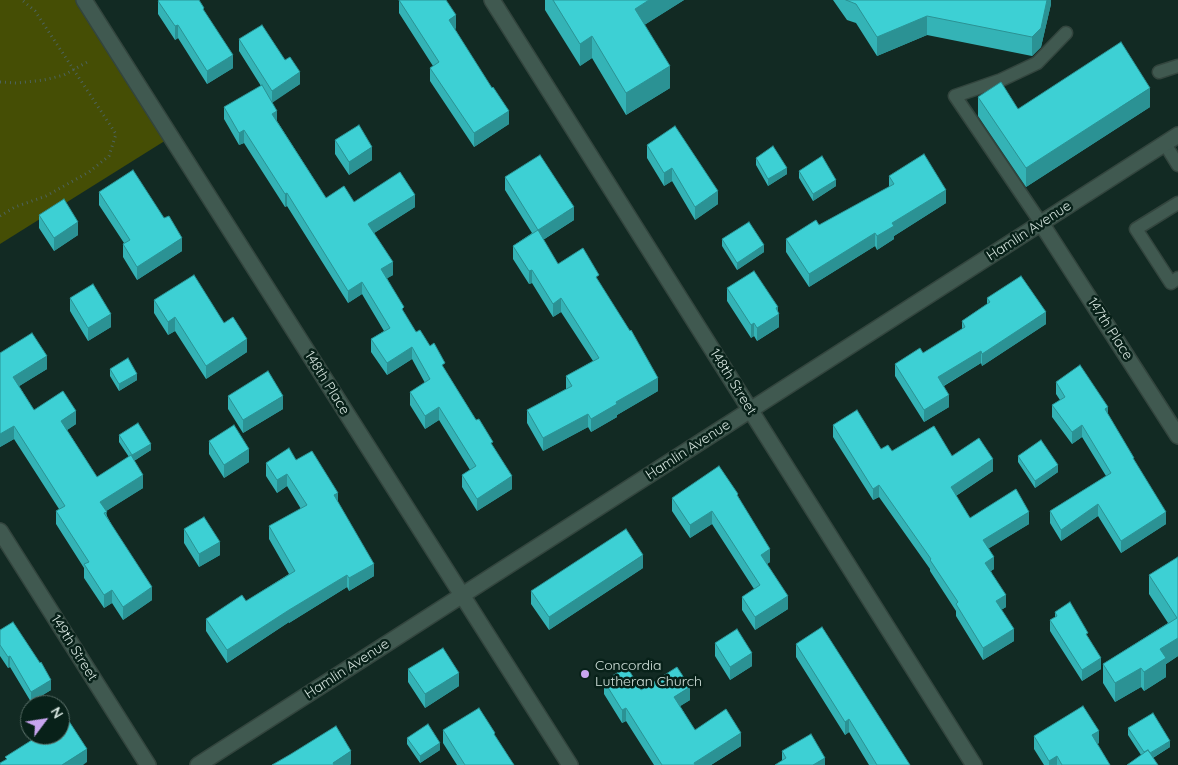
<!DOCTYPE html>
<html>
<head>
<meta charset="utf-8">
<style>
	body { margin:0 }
	#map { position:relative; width:1178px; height:765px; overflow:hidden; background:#122a23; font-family:Quicksand,sans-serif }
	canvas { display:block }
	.north { position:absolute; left:20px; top:695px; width:50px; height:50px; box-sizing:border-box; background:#082119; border:1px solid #596e67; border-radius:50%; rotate:59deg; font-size:14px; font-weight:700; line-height:20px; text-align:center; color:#d3e2dc }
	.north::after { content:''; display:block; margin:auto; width:18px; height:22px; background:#c8a5ef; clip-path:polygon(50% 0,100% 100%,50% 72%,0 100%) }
</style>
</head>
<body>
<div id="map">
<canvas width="1178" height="765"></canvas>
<div class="north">N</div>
</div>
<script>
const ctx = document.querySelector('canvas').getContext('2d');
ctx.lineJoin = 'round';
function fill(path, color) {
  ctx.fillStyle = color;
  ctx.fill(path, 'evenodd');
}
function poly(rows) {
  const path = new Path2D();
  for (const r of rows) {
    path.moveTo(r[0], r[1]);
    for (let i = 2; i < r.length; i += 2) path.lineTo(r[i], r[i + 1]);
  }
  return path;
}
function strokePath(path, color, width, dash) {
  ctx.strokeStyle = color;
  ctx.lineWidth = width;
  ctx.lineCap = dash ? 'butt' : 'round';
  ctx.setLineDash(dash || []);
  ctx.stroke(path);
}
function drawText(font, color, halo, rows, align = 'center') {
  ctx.font = font + ' Quicksand,sans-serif';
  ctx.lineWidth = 5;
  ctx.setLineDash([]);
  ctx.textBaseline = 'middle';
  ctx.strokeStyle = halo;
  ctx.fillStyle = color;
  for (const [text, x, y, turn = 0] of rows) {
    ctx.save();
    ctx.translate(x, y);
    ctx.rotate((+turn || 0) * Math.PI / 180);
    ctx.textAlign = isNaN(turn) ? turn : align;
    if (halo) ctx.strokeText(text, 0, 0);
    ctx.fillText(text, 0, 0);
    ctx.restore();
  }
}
fill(poly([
	[0,0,84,0,171,137,0,244]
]), '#454e05');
const lane = poly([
	[1159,72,1178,66],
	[1165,144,1178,165],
	[1178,203,1136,229,1171,283,1178,278],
	[1041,223,955,96,1001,80,1037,63,1066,33]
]);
const street = poly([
	[84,0,570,765],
	[492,0,974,765],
	[1041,223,1178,436],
	[0,531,148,765],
	[198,765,1178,135]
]);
strokePath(lane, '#33453e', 15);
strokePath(street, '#33453e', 18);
strokePath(poly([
	[0,82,17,83,44,80,64,75,89,61],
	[0,216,15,207,46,196,89,172,109,156,116,134,35,11,22,0]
]), '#4d635c', 3, [1, 4]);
strokePath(lane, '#405950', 12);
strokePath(street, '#405950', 15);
fill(poly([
	[399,0,456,28,455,29,509,124,474,147,430,81,430,68,433,66,399,13],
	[545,0,684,0,644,25,670,88,626,115,592,58,580,66,545,10],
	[833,0,1051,0,1051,4,1041,47,1032,56,927,35,877,56,856,23,847,20],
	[158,1,204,11,233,68,207,84,178,38,175,40,158,14],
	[239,39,300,84,272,102,277,121,326,198,354,202,415,207,374,233,393,275,387,278,404,313,416,332,445,370,493,447,512,489,477,511,462,487,462,475,470,470,439,420,425,429,410,405,410,392,425,383,412,359,387,375,371,352,371,339,384,331,362,294,348,303,287,206,285,207,244,143,239,145,224,119,224,107,261,86,239,51],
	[978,97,1018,109,1150,107,1026,187,978,116],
	[335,140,372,160,349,175,335,154],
	[647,145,718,204,695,220,672,181,664,186,647,158],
	[756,158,787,174,768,186,756,165],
	[799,171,836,186,813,201,799,178],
	[889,176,946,203,894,236,894,239,877,250,875,246,809,287,786,252,786,239,819,225,889,187],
	[505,177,574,220,543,240,558,264,599,282,658,391,617,415,617,417,591,432,588,427,543,451,527,423,527,410,566,389,566,376,593,361,561,312,553,317,532,283,529,284,513,259,513,246,532,233,505,190],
	[99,192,182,251,137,280,123,257,123,244,124,243,99,205],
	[39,215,78,235,54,251,39,228],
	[722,239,764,252,737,270,722,246],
	[727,288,778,311,779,327,757,341,754,336,751,338,727,301],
	[70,298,111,327,88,341,70,311],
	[987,298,1046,324,982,366,981,363,944,386,949,407,924,422,895,376,895,364,923,353,962,329,962,321,987,304],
	[154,300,224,323,247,352,206,379,175,331,168,335,154,313],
	[0,353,47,369,19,386,34,410,76,424,67,430,97,477,129,457,119,442,119,435,151,450,134,461,143,488,106,511,107,516,152,600,123,620,112,603,104,608,84,578,84,568,56,524,56,511,59,509,14,439,0,447],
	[110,369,137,380,119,391,110,376],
	[1056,382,1108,415,1134,461,1166,524,1121,553,1098,516,1061,541,1050,523,1050,511,1106,476,1082,437,1072,444,1052,417,1052,405,1060,400,1056,394],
	[228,396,283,409,243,433,228,409],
	[833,425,881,449,892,451,952,456,993,471,956,496,970,518,1029,524,989,548,994,569,991,571,1006,607,1001,610,1014,641,983,660,956,616,956,611,930,571,930,569,879,497,873,500,833,437],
	[209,441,249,462,224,478,209,454],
	[1018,456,1058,472,1035,488,1018,462],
	[296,460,338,502,374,576,349,591,347,587,289,623,289,622,227,663,206,631,206,619,246,601,289,574,269,539,269,526,301,509,287,486,277,493,266,476,266,463],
	[738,496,770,562,767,564,788,609,755,630,742,610,742,597,754,589,712,524,690,538,672,511,672,498],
	[184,529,220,555,199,567,184,543],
	[1178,557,1178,656,1166,664,1166,677,1144,691,1141,687,1115,702,1103,683,1103,664,1168,623,1149,594,1149,575],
	[643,568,549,630,531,604,531,591],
	[1055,612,1088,637,1101,669,1082,681,1050,631,1050,620,1055,617],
	[0,630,51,690,31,702,10,667,8,668,0,656],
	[715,643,752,666,730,680,715,656],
	[796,644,910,765,869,765,849,732,845,735,796,657],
	[408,669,459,686,425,708,408,682],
	[604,681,690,700,680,706,695,730,741,746,711,765,654,765,626,721,622,723,604,694],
	[1128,728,1170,747,1153,758,1141,755,1128,735],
	[443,730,495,736,514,765,457,765,443,743],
	[1034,736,1099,743,1097,744,1110,765,1044,765,1034,749],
	[407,738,440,750,420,763,407,744],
	[782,751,825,765,782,761]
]), '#34b3b6');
fill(poly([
	[649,0,684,0,635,31,635,9],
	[1047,0,1051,0,1051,4,1041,47,1032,56,1032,37],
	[456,15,456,28,449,33,449,20],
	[927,16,927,35,877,56,877,37],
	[178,25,178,38,175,40,175,26],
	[592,36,592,58,580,66,580,44],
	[233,55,233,68,207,84,207,71],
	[670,66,670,88,626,115,626,93],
	[300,72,300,84,272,103,272,91],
	[1150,88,1150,107,1026,187,1026,168],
	[277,111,277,123,272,114],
	[509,111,509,124,474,147,474,133],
	[244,130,244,143,239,145,239,133],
	[372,147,372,160,349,175,349,162],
	[672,168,672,181,664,186,664,173],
	[787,168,787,174,768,186,768,179],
	[836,180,836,186,813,201,813,194],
	[946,190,946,203,894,236,894,239,877,250,877,236,892,223],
	[718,191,718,204,695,220,695,207],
	[287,193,287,206,285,207,285,194],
	[415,195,415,207,368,237,368,224],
	[574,207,574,220,538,243,538,230],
	[78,222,78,235,54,251,54,238],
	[875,233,875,246,809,287,809,274],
	[182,238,182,251,137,280,137,267],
	[764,245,764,252,737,270,737,263],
	[393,262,393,275,381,282,381,269],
	[532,270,532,283,529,284,529,271],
	[362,282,362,294,348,303,348,291],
	[561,298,561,312,553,317,553,304],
	[778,307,778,315,779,314,779,327,757,341,757,328,776,308],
	[1046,312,1046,324,982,366,982,354],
	[111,314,111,327,88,341,88,328],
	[175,317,175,331,168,335,168,322],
	[754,323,754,336,751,338,751,325],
	[247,339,247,352,206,379,206,366],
	[412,347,412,359,387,375,387,363],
	[981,351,981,363,938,389,938,377],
	[47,356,47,369,13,390,13,377],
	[137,374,137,380,119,391,119,384],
	[658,378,658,391,617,415,617,417,591,432,591,419,616,402],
	[949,395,949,407,924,422,924,410],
	[283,396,283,409,243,433,243,420],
	[439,407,439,420,425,429,425,416],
	[1108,407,1108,419,1105,409],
	[76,411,76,424,61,434,61,421],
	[588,414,588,427,543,451,543,438],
	[1082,425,1082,437,1072,444,1072,432],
	[14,426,14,439,0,447,0,434],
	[151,444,151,450,132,462,132,455],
	[249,449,249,462,224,478,224,465],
	[993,459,993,471,951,499,951,487],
	[1058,465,1058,472,1035,488,1035,481],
	[287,474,287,486,277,493,277,480],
	[143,475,143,488,100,515,100,502],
	[512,476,512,489,477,511,477,499],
	[879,485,879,497,873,500,873,489],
	[338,493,338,505,334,495],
	[1098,504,1098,516,1061,541,1061,530],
	[712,511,712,524,690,538,690,525],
	[1029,512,1029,524,983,552,983,540],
	[1166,512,1166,524,1121,553,1121,541],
	[220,542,220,555,199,567,199,554],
	[770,549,770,562,761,568,761,555],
	[643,555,643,568,549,630,549,617],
	[994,557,994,569,985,574,985,563],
	[374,564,374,576,349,591,349,578],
	[347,575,347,587,289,623,289,610],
	[152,587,152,600,123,620,123,607],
	[112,590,112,603,104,608,104,595],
	[1006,595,1006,607,996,613,996,601],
	[788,596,788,609,755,630,755,617],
	[289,610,289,622,227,663,227,650],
	[1014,629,1014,641,983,660,983,648],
	[1178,638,1178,656,1166,664,1166,677,1144,691,1144,672,1160,649],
	[752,653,752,666,730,680,730,667],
	[10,656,10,667,8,668,8,657],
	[1101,658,1101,669,1082,681,1082,670],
	[1141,668,1141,687,1115,702,1115,683],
	[459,673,459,686,425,708,425,694],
	[51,680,51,690,31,702,31,692],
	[690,687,690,700,674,710,674,697],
	[626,708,626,721,622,723,622,710],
	[849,719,849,732,845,735,845,722],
	[1099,731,1099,743,1092,747,1092,735],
	[741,733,741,746,711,765,694,765,694,763],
	[1170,741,1170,747,1146,762,1146,756],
	[440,743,440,750,420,763,420,756],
	[87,749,87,762,83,765,62,765],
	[351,751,351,764,350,765,333,765,333,763],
	[1057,756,1057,765,1049,765,1049,761],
	[825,758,825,765,813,765]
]), '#2b9294');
const building = poly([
	[159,0,199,0,204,8,203,9,233,55,207,71,178,25,175,26,158,1,159,0],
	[399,0,446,0,456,15,449,20,492,88,493,87,509,111,474,133,430,68,439,62,399,0],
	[553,0,649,0,635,9,670,66,626,93,592,36,580,44,553,0],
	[846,0,1047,0,1041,28,1032,37,927,16,877,37,856,4,846,0],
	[262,25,285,60,290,57,300,72,272,91,239,39,262,25],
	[1121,42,1150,88,1026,168,978,97,1001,82,1018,109,1121,42],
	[262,85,277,111,272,114,326,198,344,186,354,202,400,172,415,195,368,224,393,262,381,269,404,307,402,309,416,332,420,330,430,346,434,343,445,363,442,365,476,420,479,419,493,442,491,443,512,476,477,499,462,475,476,466,439,407,425,416,410,392,430,379,412,347,387,363,371,339,390,328,362,282,348,291,287,193,285,194,244,130,239,133,224,107,262,85],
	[359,125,372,147,349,162,335,140,359,125],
	[675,126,718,191,695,207,672,168,664,173,647,145,675,126],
	[773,146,787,168,768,179,756,158,773,146],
	[924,154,946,190,892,223,894,226,877,236,875,233,809,274,786,239,816,220,819,225,894,184,889,176,924,154],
	[540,155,574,207,538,230,505,177,540,155],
	[822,156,836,180,813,194,799,171,822,156],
	[133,170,164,218,169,216,182,238,137,267,123,244,130,240,99,192,133,170],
	[64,199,78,222,54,238,39,215,64,199],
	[749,222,764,245,737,263,722,239,749,222],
	[538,230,558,264,583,248,599,275,596,277,630,331,631,330,658,378,616,402,617,404,591,419,588,414,543,438,527,410,572,386,566,376,599,358,561,298,553,304,532,270,529,271,513,246,538,230],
	[754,271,778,307,776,308,779,314,757,328,754,323,751,325,727,288,754,271],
	[194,275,224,323,233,317,247,339,206,366,175,317,168,322,154,300,194,275],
	[1021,276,1046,312,982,354,981,351,938,377,949,395,924,410,895,364,920,348,923,353,965,327,962,321,990,302,987,298,1021,276],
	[93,284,111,314,88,328,70,298,93,284],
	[32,333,47,356,13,377,34,410,63,391,76,411,61,421,97,477,131,455,143,475,100,502,107,512,104,513,152,587,123,607,112,590,104,595,84,564,89,562,56,511,65,506,14,426,0,434,0,353,32,333],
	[128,358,137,374,119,384,110,369,128,358],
	[1080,365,1108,407,1105,409,1134,458,1133,458,1166,512,1121,541,1098,504,1061,530,1050,511,1111,473,1082,425,1072,432,1052,405,1065,397,1056,382,1080,365],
	[268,371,283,396,243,420,228,396,268,371],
	[857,410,881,449,888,445,892,451,934,426,952,456,979,438,993,459,951,487,970,518,1016,489,1029,512,983,540,994,557,985,563,1006,595,996,601,1014,629,983,648,956,604,958,602,930,560,931,559,879,485,873,489,833,425,857,410],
	[138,423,151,444,132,455,119,435,138,423],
	[234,425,249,449,224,465,209,441,234,425],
	[1041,440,1058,465,1035,481,1018,456,1041,440],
	[289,448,296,460,312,451,338,493,334,495,374,564,349,578,347,575,289,610,227,650,206,619,242,595,246,601,295,571,269,526,307,505,287,474,277,480,266,463,289,448],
	[719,466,738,494,737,495,770,549,761,555,788,596,755,617,742,597,760,585,712,511,690,525,672,498,719,466],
	[204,517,220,542,199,554,184,529,204,517],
	[626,529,643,555,549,617,531,591,626,529],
	[1178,557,1178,638,1160,649,1166,658,1144,672,1141,668,1115,683,1103,664,1177,618,1149,575,1178,557],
	[1070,602,1088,633,1086,634,1101,658,1082,670,1050,620,1057,616,1055,612,1070,602],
	[13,622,40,663,41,662,51,680,31,692,10,656,8,657,0,645,0,630,13,622],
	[822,627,910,765,877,765,849,719,845,722,796,644,822,627],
	[737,629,752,653,730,667,715,643,737,629],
	[443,648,459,673,425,694,408,669,443,648],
	[627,667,641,690,677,667,690,687,674,697,695,730,726,709,741,733,694,763,695,765,662,765,626,708,622,710,604,681,627,667],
	[1083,706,1099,731,1092,735,1110,765,1062,765,1057,756,1049,761,1034,736,1083,706],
	[479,708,495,733,494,734,514,765,465,765,443,730,479,708],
	[63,712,87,749,62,765,0,765,0,763,7,759,5,757,40,735,60,735,60,714,63,712],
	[1153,713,1170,741,1150,753,1148,750,1144,752,1128,728,1153,713],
	[428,724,440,743,420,756,407,738,428,724],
	[336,726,351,751,333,763,334,765,272,765,291,754,336,726],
	[811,734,825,758,813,765,775,765,786,758,782,751,811,734],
	[1148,750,1158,765,1127,765,1148,750]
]);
fill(building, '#3dd0d4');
strokePath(building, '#2b9294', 1);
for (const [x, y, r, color] of [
	[585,674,5,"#c8a5ef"]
]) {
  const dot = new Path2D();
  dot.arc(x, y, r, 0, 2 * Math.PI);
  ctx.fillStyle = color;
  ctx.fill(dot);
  strokePath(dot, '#082119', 2);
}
drawText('14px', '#d3e2dc', '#082119', [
	["Hamlin Avenue",1029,231,-33],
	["147th Place",1110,329,57],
	["148th Street",733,382,58],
	["148th Place",327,383,58],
	["Hamlin Avenue",688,450,-33],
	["149th Street",74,648,58],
	["Hamlin Avenue",347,669,-33]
]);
drawText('14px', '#d3e2dc', '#082119', [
	["Concordia",595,666],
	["Lutheran Church",595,682]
], 'left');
</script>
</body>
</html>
